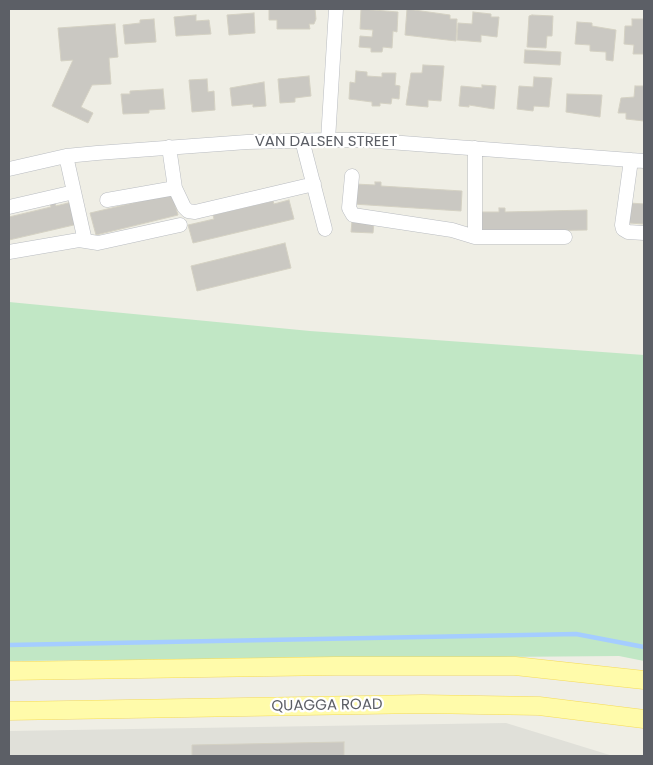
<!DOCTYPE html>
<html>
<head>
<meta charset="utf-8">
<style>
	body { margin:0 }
	#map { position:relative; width:653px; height:765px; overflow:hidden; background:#efeee5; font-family:Poppins,sans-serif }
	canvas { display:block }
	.frame { position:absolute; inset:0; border:10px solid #5c5f66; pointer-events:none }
</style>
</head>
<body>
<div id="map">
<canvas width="653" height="765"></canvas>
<div class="frame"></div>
</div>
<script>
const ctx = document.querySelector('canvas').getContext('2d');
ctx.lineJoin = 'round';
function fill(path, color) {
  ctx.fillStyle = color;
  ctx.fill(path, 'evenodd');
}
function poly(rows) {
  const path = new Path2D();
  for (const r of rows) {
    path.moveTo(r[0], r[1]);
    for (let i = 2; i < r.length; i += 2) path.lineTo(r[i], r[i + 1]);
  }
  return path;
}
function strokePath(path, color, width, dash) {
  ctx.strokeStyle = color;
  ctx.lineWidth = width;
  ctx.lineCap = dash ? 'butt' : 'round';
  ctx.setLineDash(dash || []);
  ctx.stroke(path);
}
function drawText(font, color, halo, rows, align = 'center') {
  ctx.font = font + ' Poppins,sans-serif';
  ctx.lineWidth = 4.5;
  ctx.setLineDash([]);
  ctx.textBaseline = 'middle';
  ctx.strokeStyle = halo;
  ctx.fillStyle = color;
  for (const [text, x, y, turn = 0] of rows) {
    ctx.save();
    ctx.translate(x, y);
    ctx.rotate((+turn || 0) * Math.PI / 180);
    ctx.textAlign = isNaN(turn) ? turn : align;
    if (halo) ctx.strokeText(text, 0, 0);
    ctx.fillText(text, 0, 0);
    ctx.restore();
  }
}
fill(poly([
	[506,723,613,756,9,756,9,731]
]), '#e0e0d9');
fill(poly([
	[9,302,310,331,644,355,644,661,619,656,9,661]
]), '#c1e7c5');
strokePath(poly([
	[9,645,576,634,644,647]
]), '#a5cdff', 4.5);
const building = poly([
	[269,9,315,9,316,19,314,24,309,24,310,29,277,29,277,20,269,20,269,9],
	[361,9,398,12,397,32,393,31,392,48,383,47,382,52,371,52,371,48,359,47,360,36,372,37,373,30,360,29,361,9],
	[407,9,450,15,450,19,457,19,456,41,405,35,407,9],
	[473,12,491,14,491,17,499,17,497,37,481,35,481,42,457,40,458,23,472,24,473,12],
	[254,13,255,33,229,35,227,15,254,13],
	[196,15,196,21,209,20,211,34,176,36,174,17,196,15],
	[532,15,553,16,552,36,547,36,546,48,527,47,529,16,532,15],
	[154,19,156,42,125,44,123,25,140,23,140,20,154,19],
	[632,19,644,19,644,54,633,54,634,45,624,44,625,26,632,26,632,19],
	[577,22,592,23,592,26,616,30,613,61,606,60,606,52,590,51,590,45,575,44,577,22],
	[115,24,118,57,109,58,111,84,92,85,81,107,93,113,88,123,52,106,73,60,61,61,58,28,115,24],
	[525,50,561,52,560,65,524,63,525,50],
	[423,65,444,66,441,101,428,100,428,107,406,105,411,73,422,73,423,65],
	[356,71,367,72,367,76,382,77,382,73,396,73,395,85,400,86,399,99,392,98,391,104,380,103,380,106,372,106,372,102,349,99,350,82,355,83,356,71],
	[309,76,311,96,295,98,295,102,280,103,278,79,309,76],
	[534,77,552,78,549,107,534,106,533,111,517,109,519,86,533,87,534,77],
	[207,79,208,92,214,91,215,110,192,112,189,80,207,79],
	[264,82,266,106,253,107,253,104,232,106,230,88,264,82],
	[482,85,496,86,494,109,469,105,469,107,459,106,461,86,482,88,482,85],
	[635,86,644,86,644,121,626,119,626,113,618,113,621,98,634,97,635,86],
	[163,89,165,109,149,110,149,113,123,114,121,94,130,94,130,91,163,89],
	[567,94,602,95,600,117,566,112,567,94],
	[375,182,381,182,381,186,462,191,461,211,353,204,355,184,375,185,375,182],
	[172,194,178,215,96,235,90,213,172,194],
	[289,200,294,219,193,243,188,225,214,219,213,215,273,201,274,204,289,200],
	[72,202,78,224,9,240,9,217,51,207,50,204,55,203,56,206,72,202],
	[630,203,644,204,644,224,629,223,630,203],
	[499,208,505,208,505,212,587,210,587,230,479,232,479,212,499,212,499,208],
	[352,221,374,223,373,233,351,232,352,221],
	[285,243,291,268,197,291,191,266,285,243],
	[344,742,344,756,192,756,192,745,344,742]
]);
fill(building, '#cac8c2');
strokePath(building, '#d4d1c3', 1);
const minor = poly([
	[302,140,325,229],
	[328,140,336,9],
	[169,147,175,188,184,207,188,211,195,212,314,184],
	[475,148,475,237,565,237],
	[66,156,85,241],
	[631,160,622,225,623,229,628,232,644,233],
	[9,169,66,156,97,153,247,142,328,140,362,140,644,161],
	[352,176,349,208,353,215,452,230,475,237],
	[107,200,175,188],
	[9,207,74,192],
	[9,252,79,240,98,243,180,225]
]);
const major = poly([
	[9,671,335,666,515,666,644,680],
	[9,711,422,704,539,706,644,719]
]);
strokePath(minor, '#b9bcc1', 15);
strokePath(major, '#f5db58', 19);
strokePath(minor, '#fff', 14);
strokePath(major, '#fffbaa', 18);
drawText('15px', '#5c5f66', '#fff', [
	["VAN DALSEN STREET",326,142],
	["QUAGGA ROAD",327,706,-1]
]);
</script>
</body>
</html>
